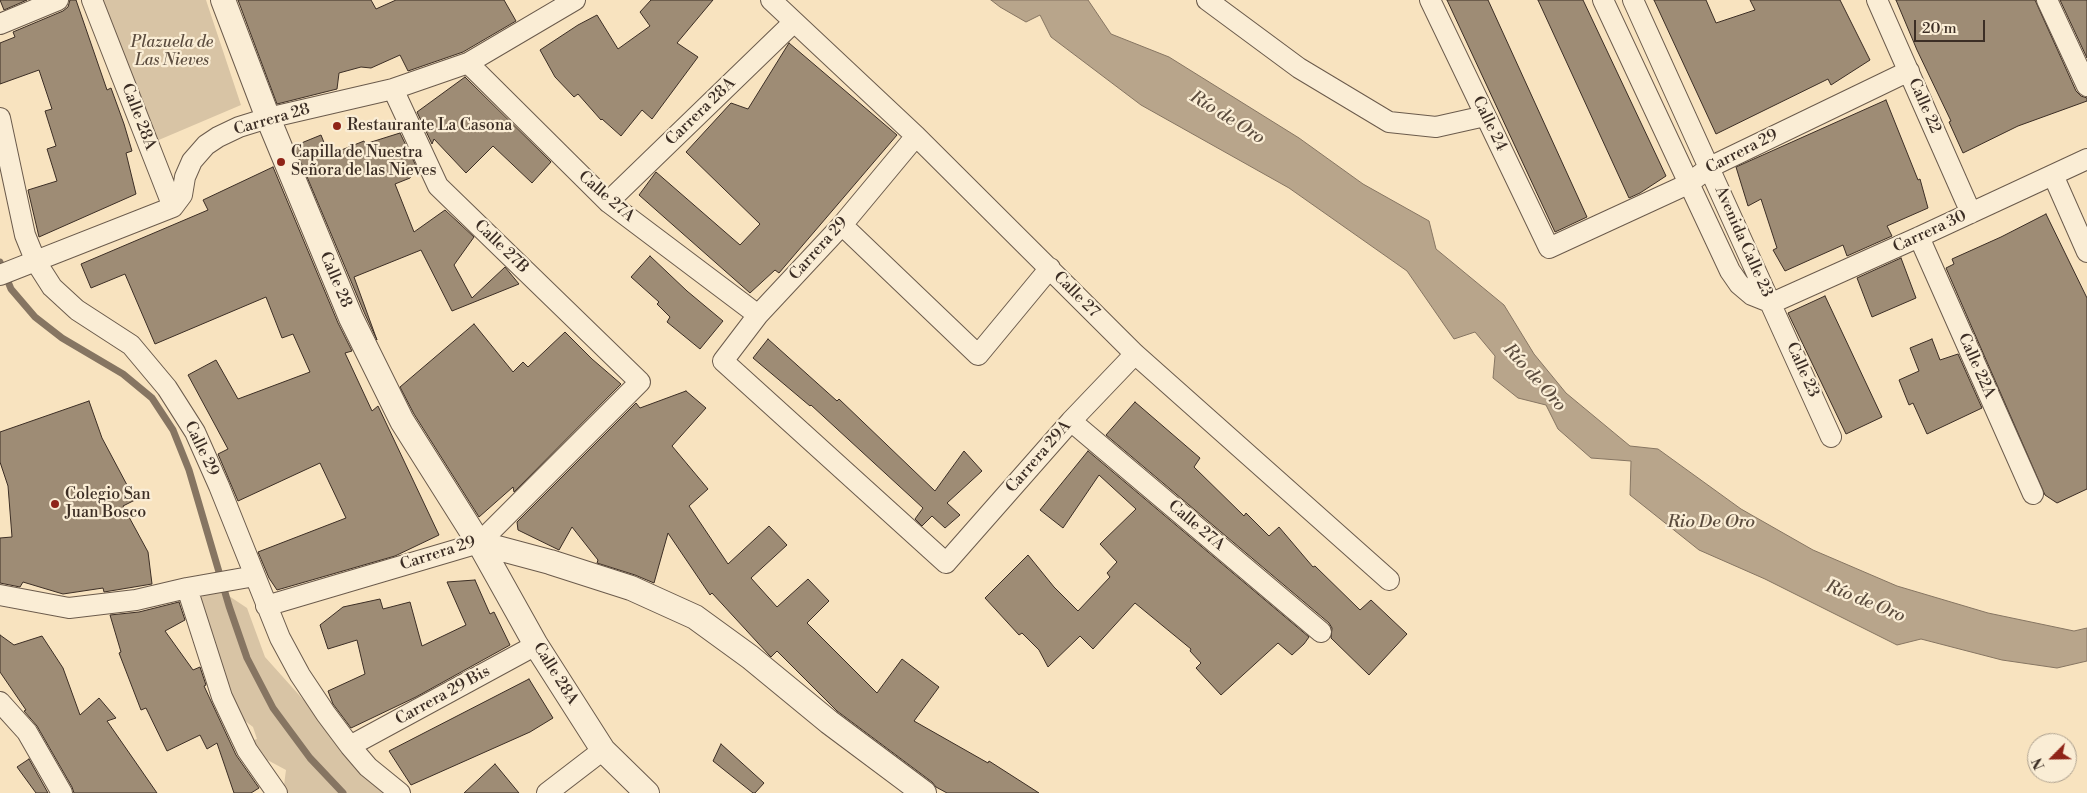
<!DOCTYPE html>
<html>
<head>
<meta charset="utf-8">
<style>
	body { margin:0 }
	#map { position:relative; width:2087px; height:793px; overflow:hidden; background:#f8e3bf; font-family:"Libre Bodoni",serif }
	canvas { display:block }
	.north { position:absolute; left:2027px; top:733px; width:50px; height:50px; box-sizing:border-box; background:#faedd5; border:1px solid #aea18f; border-radius:50%; rotate:247deg; font-size:14px; font-weight:700; line-height:20px; text-align:center; color:#3c2e25 }
	.north::after { content:''; display:block; margin:auto; width:18px; height:22px; background:#8f2418; clip-path:polygon(50% 0,100% 100%,50% 72%,0 100%) }
	.scale { position:absolute; left:1914px; top:20px; width:71px; height:22px; box-sizing:border-box; border:2px solid #3c2e25; border-top:0; padding-left:6px; font-size:15px; line-height:18px; white-space:nowrap; color:#3c2e25; -webkit-text-stroke:4px #faedd5; paint-order:stroke }
</style>
</head>
<body>
<div id="map">
<canvas width="2087" height="793"></canvas>
<div class="north">N</div>
<div class="scale">20 m</div>
</div>
<script>
const ctx = document.querySelector('canvas').getContext('2d');
ctx.lineJoin = 'round';
function fill(path, color) {
  ctx.fillStyle = color;
  ctx.fill(path, 'evenodd');
}
function poly(rows) {
  const path = new Path2D();
  for (const r of rows) {
    path.moveTo(r[0], r[1]);
    for (let i = 2; i < r.length; i += 2) path.lineTo(r[i], r[i + 1]);
  }
  return path;
}
function strokePath(path, color, width, dash) {
  ctx.strokeStyle = color;
  ctx.lineWidth = width;
  ctx.lineCap = dash ? 'butt' : 'round';
  ctx.setLineDash(dash || []);
  ctx.stroke(path);
}
function drawText(font, color, halo, rows, align = 'center') {
  ctx.font = font + ' "Libre Bodoni",serif';
  ctx.lineWidth = 4.5;
  ctx.setLineDash([]);
  ctx.textBaseline = 'middle';
  ctx.strokeStyle = halo;
  ctx.fillStyle = color;
  for (const [text, x, y, turn = 0] of rows) {
    ctx.save();
    ctx.translate(x, y);
    ctx.rotate((+turn || 0) * Math.PI / 180);
    ctx.textAlign = isNaN(turn) ? turn : align;
    if (halo) ctx.strokeText(text, 0, 0);
    ctx.fillText(text, 0, 0);
    ctx.restore();
  }
}
fill(poly([
	[101,0,206,0,241,105,154,142],
	[220,590,247,608,265,657,387,793,283,793,286,770,260,756,248,742,257,739,253,727,232,711,198,629,209,623,198,598]
]), '#d8c4a5');
const water = poly([
	[991,0,1088,0,1111,34,1169,57,1299,138,1363,184,1429,221,1436,249,1504,305,1534,354,1566,393,1630,446,1658,449,1741,509,1813,550,1897,586,1988,613,2074,631,2087,628,2087,661,2057,668,2002,660,1921,639,1897,645,1765,579,1699,550,1630,495,1631,461,1591,458,1558,429,1546,405,1518,398,1493,378,1495,356,1475,332,1454,339,1407,271,1289,188,1141,105,1051,37,1040,15,1026,22,1000,7,991,0]
]);
fill(water, '#b8a58b');
strokePath(water, '#867562', 1);
strokePath(poly([
	[0,262,11,289,35,317,62,338,123,374,152,398,173,430,189,470,229,606,247,658,273,708,310,758,343,793]
]), '#867562', 7);
const building = poly([
	[0,0,27,0,4,10,0,0],
	[70,0,76,0,107,90,111,88,124,124,132,151,126,153,136,194,39,237,28,190,57,181,47,149,56,146,45,111,52,109,39,70,0,84,0,43,15,37,13,32,63,11,68,7,70,0],
	[238,0,371,0,376,9,396,0,504,0,516,21,463,52,408,71,400,55,371,68,361,67,339,73,337,89,277,104,238,0],
	[651,0,713,0,677,43,698,57,652,119,642,110,621,136,602,119,601,120,578,94,574,97,555,77,540,50,578,25,597,15,618,49,650,26,640,12,651,0],
	[1447,0,1488,0,1587,217,1555,232,1447,0],
	[1538,0,1583,0,1666,176,1640,193,1629,198,1538,0],
	[1654,0,1706,0,1716,23,1755,10,1750,0,1840,0,1870,60,1831,85,1828,79,1716,134,1654,0],
	[1896,0,2035,0,2076,91,2081,96,2087,98,2087,101,2018,126,1963,153,1949,122,1951,121,1917,50,1896,0],
	[2060,0,2087,0,2087,58,2060,0],
	[789,43,897,135,779,273,775,270,750,293,639,195,656,172,740,245,760,224,686,152,731,103,748,109,789,43],
	[465,77,551,162,532,183,493,146,466,173,434,139,432,144,417,112,465,77],
	[1886,100,1918,180,1920,179,1928,208,1887,226,1892,236,1847,256,1843,245,1785,271,1773,250,1777,248,1761,199,1748,206,1736,167,1886,100],
	[400,133,417,168,410,178,395,184,414,232,445,210,474,237,454,265,472,298,505,267,519,284,452,311,421,250,354,277,377,340,364,312,294,146,321,135,329,155,364,141,365,144,400,133],
	[273,167,338,323,352,351,345,353,372,411,378,406,439,535,395,556,277,590,269,578,258,552,346,518,320,463,238,501,218,454,228,449,188,375,216,360,238,399,310,372,293,334,282,338,266,297,155,344,125,274,91,288,81,264,208,210,203,200,273,167],
	[2046,214,2087,298,2087,489,2057,503,2045,495,1946,268,1954,264,1952,259,2001,237,2046,214],
	[650,256,687,291,723,321,700,349,667,322,670,317,657,304,659,302,631,277,650,256],
	[1901,258,1916,298,1872,317,1857,278,1901,258],
	[1825,296,1882,417,1846,434,1788,313,1825,296],
	[474,324,513,372,523,362,528,367,565,332,592,359,621,384,514,492,513,487,479,517,414,414,400,387,474,324],
	[768,339,837,401,839,399,935,491,964,451,982,471,947,503,960,515,945,528,932,516,922,526,915,519,923,508,811,405,810,406,753,358,768,339],
	[1932,339,1940,360,1958,354,1982,408,1927,434,1913,403,1909,405,1899,380,1919,371,1910,348,1932,339],
	[686,391,706,408,672,446,708,489,689,506,728,564,769,526,787,545,751,578,777,607,808,579,829,601,807,623,877,693,902,659,939,687,914,721,988,763,989,761,1039,793,947,793,936,787,932,782,837,711,777,651,771,657,769,655,712,593,710,595,668,533,654,583,635,575,597,563,598,560,572,527,559,550,518,530,517,522,636,403,640,408,686,391],
	[89,401,102,438,135,500,123,506,148,552,152,584,104,592,103,588,63,594,23,582,20,587,0,583,0,538,12,537,8,486,0,462,0,432,89,401],
	[1135,402,1200,458,1194,467,1244,516,1246,513,1269,536,1279,527,1313,567,1315,566,1360,610,1371,600,1407,634,1369,675,1331,638,1332,628,1329,623,1106,435,1135,402],
	[1088,451,1309,637,1304,644,1292,655,1278,643,1221,695,1196,668,1201,663,1190,651,1191,649,1135,603,1093,649,1080,636,1048,667,1039,650,1022,633,1019,635,985,598,1028,555,1054,587,1078,611,1110,577,1107,573,1117,562,1100,544,1136,509,1099,475,1063,528,1040,510,1088,451],
	[475,580,490,614,494,612,510,645,416,697,351,728,333,704,328,691,365,674,357,640,328,649,320,625,343,607,380,599,383,609,410,602,422,646,466,625,447,582,475,580],
	[179,602,185,620,165,631,193,670,200,667,206,685,204,686,236,755,259,788,251,793,234,793,217,743,207,749,200,735,167,751,146,708,141,710,119,653,121,652,110,615,139,612,179,602],
	[0,635,14,645,42,636,63,668,80,715,99,698,116,718,107,721,157,793,74,793,72,787,37,726,24,711,26,710,0,672,0,635],
	[529,679,553,718,530,732,411,785,389,751,529,679],
	[721,744,764,783,755,793,753,793,713,761,721,744],
	[29,759,48,793,36,793,17,767,29,759],
	[495,764,519,793,464,793,495,764]
]);
fill(building, '#9e8c75');
strokePath(building, '#3c2e25', 1);
const minor = poly([
	[92,0,173,207],
	[771,0,916,136,1135,354,1389,580],
	[1207,0,1299,68,1389,122,1436,127,1485,116],
	[1430,0,1549,248,1688,184,1710,167,1909,71],
	[1603,0,1730,271,1739,284,1752,295,1772,303],
	[1633,0,1831,437],
	[1877,0,1971,213],
	[2047,0,2087,86],
	[0,24,58,0],
	[468,63,608,202,758,315],
	[0,118,25,235,36,262,52,287,77,310,131,345,167,388,195,432,219,486,280,638,300,675,326,714,350,746,368,767,400,793],
	[916,136,842,225,758,315,723,361,946,563,1071,421,1135,354],
	[2053,175,2087,252],
	[608,202,794,22],
	[842,225,978,355,1050,268],
	[1919,237,2033,494],
	[0,275,173,207,182,195,185,177,192,161,206,145,218,137,239,127,268,118,393,89,468,63,575,0],
	[1772,303,1919,237,2087,159],
	[1071,421,1321,632],
	[187,588,222,697,247,750,277,793],
	[0,595,69,608,136,600,187,588,255,576],
	[266,606,479,543,640,382,438,186,393,89],
	[0,702,27,732,62,793],
	[350,746,536,645],
	[547,793,603,750]
]);
const tertiary = poly([
	[223,0,268,118,351,318,402,421,479,543,536,645,603,750,647,793],
	[479,543,550,562,631,588,695,617,750,657,829,722,924,793]
]);
strokePath(minor, '#6b5b4c', 22);
strokePath(tertiary, '#6b5b4c', 26);
strokePath(minor, '#faedd5', 20);
strokePath(tertiary, '#faedd5', 24);
for (const [x, y, r, color] of [
	[337,126,5,"#8f2418"],
	[281,162,5,"#8f2418"],
	[55,504,5,"#8f2418"]
]) {
  const dot = new Path2D();
  dot.arc(x, y, r, 0, 2 * Math.PI);
  ctx.fillStyle = color;
  ctx.fill(dot);
  strokePath(dot, '#faedd5', 2);
}
drawText('italic 16px', '#5b4c3f', '#faedd5', [
	["Plazuela de",172,43],
	["Las Nieves",172,61]
]);
drawText('16px', '#3c2e25', '#faedd5', [
	["Calle 22",1924,106,66],
	["Carrera 28A",701,112,-44],
	["Calle 28A",138,117,69],
	["Carrera 28",272,120,-16],
	["Calle 24",1489,124,64],
	["Carrera 29",1742,152,-27],
	["Calle 27A",606,197,41],
	["Carrera 30",1930,232,-25],
	["Avenida Calle 23",1743,242,66],
	["Calle 27B",501,247,44],
	["Carrera 29",819,249,-48],
	["Calle 28",335,280,67],
	["Calle 27",1076,295,45],
	["Calle 22A",1976,366,66],
	["Calle 23",1802,370,66],
	["Calle 29",201,449,64],
	["Carrera 29A",1039,457,-49],
	["Calle 27A",1196,526,40],
	["Carrera 29",438,554,-18],
	["Calle 28A",555,674,58],
	["Carrera 29 Bis",443,696,-29]
]);
drawText('16px', '#3c2e25', '#faedd5', [
	["Restaurante La Casona",347,126],
	["Capilla de Nuestra",291,153],
	["Señora de las Nieves",291,171],
	["Colegio San",65,495],
	["Juan Bosco",65,513]
], 'left');
drawText('italic 18px', '#5b4c3e', '#faedd5', [
	["Río de Oro",1227,118,32],
	["Río de Oro",1534,378,48],
	["Rio De Oro",1711,523],
	["Río de Oro",1865,602,22]
]);
</script>
</body>
</html>
